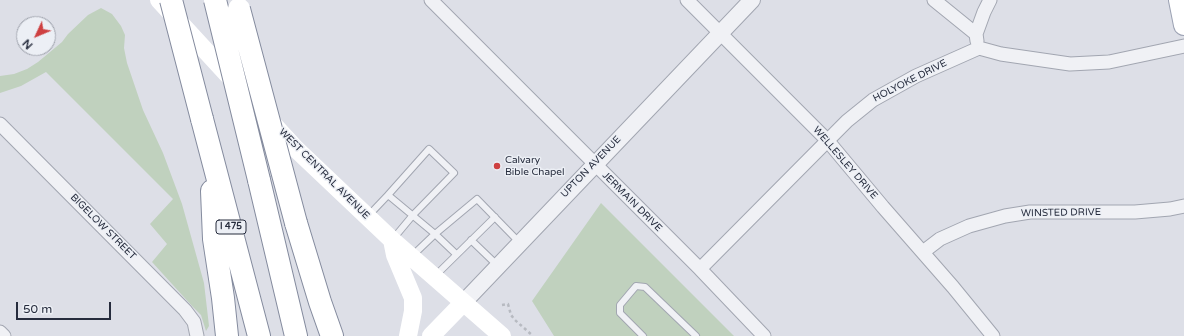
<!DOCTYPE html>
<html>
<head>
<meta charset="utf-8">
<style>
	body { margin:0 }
	#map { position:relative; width:1184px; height:336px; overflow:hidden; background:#dddfe7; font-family:"Varela Round",sans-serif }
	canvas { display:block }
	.north { position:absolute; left:16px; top:16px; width:40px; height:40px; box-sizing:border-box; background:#eceff5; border:1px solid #9da1ab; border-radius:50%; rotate:226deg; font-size:11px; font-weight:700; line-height:16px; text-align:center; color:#262c3d }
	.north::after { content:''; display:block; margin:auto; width:14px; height:18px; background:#ce4041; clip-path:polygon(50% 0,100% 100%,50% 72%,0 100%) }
	.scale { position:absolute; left:16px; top:302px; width:95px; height:18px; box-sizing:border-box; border:2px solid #262c3d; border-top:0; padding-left:5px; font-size:12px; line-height:14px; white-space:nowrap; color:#262c3d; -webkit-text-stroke:3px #eceff5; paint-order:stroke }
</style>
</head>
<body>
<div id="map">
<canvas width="1184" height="336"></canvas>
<div class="north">N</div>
<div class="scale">50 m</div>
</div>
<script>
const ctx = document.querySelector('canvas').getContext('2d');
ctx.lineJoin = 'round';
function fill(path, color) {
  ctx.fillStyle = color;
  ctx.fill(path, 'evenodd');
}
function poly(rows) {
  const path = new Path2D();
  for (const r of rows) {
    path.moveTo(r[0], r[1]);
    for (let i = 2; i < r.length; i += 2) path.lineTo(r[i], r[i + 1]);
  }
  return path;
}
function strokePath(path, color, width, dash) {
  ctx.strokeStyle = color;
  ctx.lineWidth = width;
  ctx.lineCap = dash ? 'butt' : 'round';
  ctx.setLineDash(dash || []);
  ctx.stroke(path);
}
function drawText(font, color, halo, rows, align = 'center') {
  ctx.font = font + ' "Varela Round",sans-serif';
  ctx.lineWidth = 3;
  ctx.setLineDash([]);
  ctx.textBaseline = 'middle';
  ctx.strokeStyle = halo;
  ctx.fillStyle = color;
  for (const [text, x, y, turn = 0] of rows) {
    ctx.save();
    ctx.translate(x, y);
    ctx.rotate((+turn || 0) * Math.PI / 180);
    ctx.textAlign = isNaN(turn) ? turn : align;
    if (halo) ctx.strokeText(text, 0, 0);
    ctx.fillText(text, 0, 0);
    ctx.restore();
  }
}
fill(poly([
	[101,8,112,14,121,26,125,35,124,48,127,63,143,110,163,153,182,204,204,283,209,326,206,331,201,315,192,306,152,262,167,244,150,224,173,199,46,72,21,86,0,93,0,76,14,74,27,69,38,62,62,42,68,34,88,15],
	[601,203,734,336,554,336,532,301]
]), '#c0d1be');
const service = poly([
	[388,195,429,149,454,173,413,215,393,239],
	[369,215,388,195,435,234,456,254],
	[471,240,497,265],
	[412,256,435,234,477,199,519,242],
	[435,276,495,217],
	[643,336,620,313,620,305,636,286,645,287,696,336]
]);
const minor = poly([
	[431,0,700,269,764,336],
	[687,0,827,140,883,207,953,287,993,336],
	[934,0,976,34],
	[977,41,976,34,984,12,990,0],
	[0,124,185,310,194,322,197,336],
	[923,252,940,239,969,226,1005,216,1030,212,1135,212,1170,209,1184,206],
	[700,269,847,121,873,100,916,76,979,48,1001,54,1070,64,1109,62,1184,46],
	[0,332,4,336]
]);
const tertiary = poly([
	[463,303,752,0]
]);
const primary = poly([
	[1179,0,1184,25]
]);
const motorway = poly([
	[202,119,259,336],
	[259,180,296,336],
	[212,191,214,239,223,298,227,336],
	[296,223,320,302,332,336]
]);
strokePath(service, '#a2a6b1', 8);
strokePath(minor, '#a2a6b1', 15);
strokePath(tertiary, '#a2a6b1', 18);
strokePath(primary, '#9ca2b3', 22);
strokePath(motorway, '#848b9e', 24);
strokePath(poly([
	[502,305,508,304,511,315,515,320,533,336]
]), '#b7bac1', 2.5, [3, 3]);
strokePath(service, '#f0f1f5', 6);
strokePath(minor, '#f0f1f5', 13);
strokePath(tertiary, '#f0f1f5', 16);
strokePath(poly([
	[159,0,296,149,392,240,502,336],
	[392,240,395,255,413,298,413,311,408,336],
	[431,336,463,303]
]), '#fff', 18);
strokePath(primary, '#fff', 20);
strokePath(motorway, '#fff', 22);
const motorwayBridge = poly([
	[171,0,202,119],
	[215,0,259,180],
	[239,9,296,223]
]);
strokePath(motorwayBridge, '#848b9e', 24, []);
strokePath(motorwayBridge, '#fff', 22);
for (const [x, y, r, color] of [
	[497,166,4,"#ce4041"]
]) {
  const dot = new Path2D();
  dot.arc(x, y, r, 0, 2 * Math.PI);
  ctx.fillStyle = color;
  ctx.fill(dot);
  strokePath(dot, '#eceff5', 1.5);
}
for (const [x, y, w] of [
	[231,227,30]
]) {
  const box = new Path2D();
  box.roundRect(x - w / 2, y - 7, w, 14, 3);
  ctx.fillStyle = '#eceff5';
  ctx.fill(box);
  strokePath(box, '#262c3d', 1);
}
drawText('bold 9px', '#262c3d', null, [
	["I 475",231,227]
]);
drawText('10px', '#262c3d', '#eceff5', [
	["HOLYOKE DRIVE",910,81,-27],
	["WELLESLEY DRIVE",845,163,49],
	["UPTON AVENUE",591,167,-46],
	["WEST CENTRAL AVENUE",324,174,45],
	["JERMAIN DRIVE",632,202,45],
	["WINSTED DRIVE",1061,213,-1],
	["BIGELOW STREET",103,227,45]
]);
drawText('10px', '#262c3d', '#eceff5', [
	["Calvary",505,160],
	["Bible Chapel",505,172]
], 'left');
</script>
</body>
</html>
